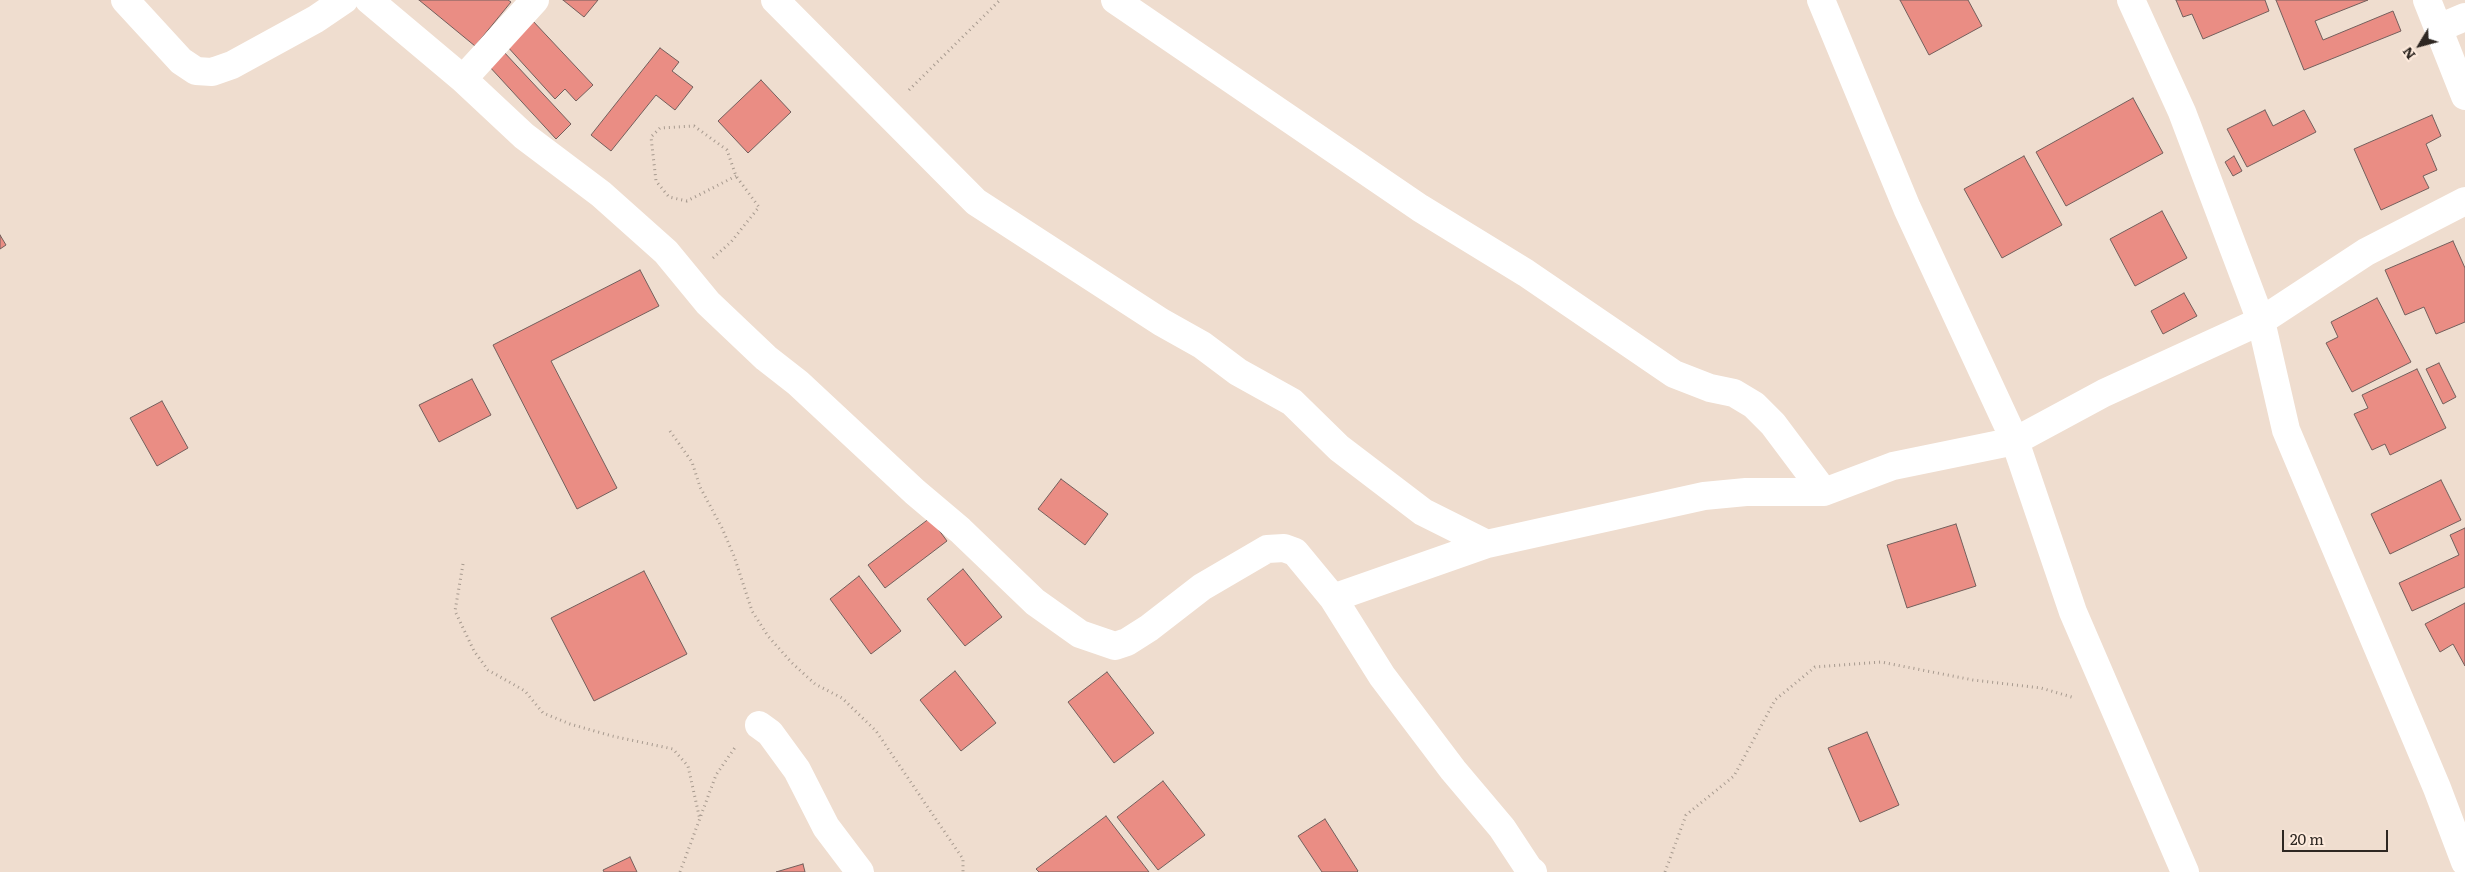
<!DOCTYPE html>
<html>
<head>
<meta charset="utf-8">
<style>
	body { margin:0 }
	#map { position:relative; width:2465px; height:872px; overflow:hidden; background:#efddcf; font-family:Literata,serif }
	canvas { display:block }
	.north { position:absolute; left:2395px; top:20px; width:50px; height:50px; -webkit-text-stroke:4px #fdeadc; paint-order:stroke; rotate:233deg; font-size:14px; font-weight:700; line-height:20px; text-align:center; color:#2e2722 }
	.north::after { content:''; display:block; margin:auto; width:18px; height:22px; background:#2e2722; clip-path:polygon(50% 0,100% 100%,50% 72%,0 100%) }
	.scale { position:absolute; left:2282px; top:830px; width:106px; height:22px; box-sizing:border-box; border:2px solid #2e2722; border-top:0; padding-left:6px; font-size:15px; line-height:18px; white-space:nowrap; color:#2e2722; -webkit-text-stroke:4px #fdeadc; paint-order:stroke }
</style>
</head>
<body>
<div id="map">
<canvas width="2465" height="872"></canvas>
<div class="north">N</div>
<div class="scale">20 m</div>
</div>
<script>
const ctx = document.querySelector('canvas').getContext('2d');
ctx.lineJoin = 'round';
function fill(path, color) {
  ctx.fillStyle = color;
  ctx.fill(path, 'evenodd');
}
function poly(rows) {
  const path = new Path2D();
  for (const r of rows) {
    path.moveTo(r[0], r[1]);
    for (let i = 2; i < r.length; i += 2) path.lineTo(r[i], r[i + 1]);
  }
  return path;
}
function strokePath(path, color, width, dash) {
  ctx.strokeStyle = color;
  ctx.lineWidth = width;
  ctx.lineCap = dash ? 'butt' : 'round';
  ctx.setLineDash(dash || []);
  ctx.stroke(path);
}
const building = poly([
	[419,0,508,0,511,2,475,46,419,0],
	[563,0,598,0,584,17,563,0],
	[1900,0,1968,0,1982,26,1929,55,1900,0],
	[2176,0,2265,0,2269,11,2203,39,2192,14,2183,17,2176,0],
	[2276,0,2368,0,2315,21,2323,40,2393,11,2401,31,2304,70,2276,0],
	[532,20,593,85,576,101,565,89,555,99,506,45,532,20],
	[660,48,679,62,672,71,693,87,675,110,656,95,611,151,591,135,660,48],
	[503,51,571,124,556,139,488,65,503,51],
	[761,80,791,112,748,153,718,121,761,80],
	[2133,98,2163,153,2066,206,2036,152,2133,98],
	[2265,110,2273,126,2304,110,2316,132,2247,167,2227,129,2265,110],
	[2432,115,2441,136,2426,144,2437,170,2423,176,2429,188,2381,210,2354,149,2432,115],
	[2024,156,2062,225,2002,258,1964,189,2024,156],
	[2234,156,2242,171,2233,176,2225,162,2234,156],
	[2162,211,2187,258,2135,286,2110,239,2162,211],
	[0,235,6,245,0,249,0,235],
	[2453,241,2465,268,2465,322,2436,334,2424,307,2405,315,2385,270,2453,241],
	[640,270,659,306,551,361,617,488,577,509,493,345,640,270],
	[2184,293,2197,316,2163,334,2151,311,2184,293],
	[2377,298,2411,362,2352,392,2326,343,2338,337,2331,322,2377,298],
	[2439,363,2456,397,2443,404,2426,369,2439,363],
	[2417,369,2446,428,2390,455,2385,444,2372,450,2354,414,2368,408,2362,395,2417,369],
	[472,379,491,415,439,442,419,405,472,379],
	[162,401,188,448,157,466,130,418,162,401],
	[1061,479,1108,514,1085,545,1038,509,1061,479],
	[2441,480,2461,520,2390,554,2371,514,2441,480],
	[930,518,947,541,885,588,868,565,930,518],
	[1956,524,1976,586,1907,608,1887,545,1956,524],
	[2465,528,2465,587,2412,611,2399,583,2459,555,2450,535,2465,528],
	[963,569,1002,617,965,646,927,599,963,569],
	[644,571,687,654,594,701,551,618,644,571],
	[859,576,901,631,871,654,830,599,859,576],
	[2465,603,2465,666,2453,644,2440,652,2425,624,2465,603],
	[955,671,996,723,961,751,920,700,955,671],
	[1107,672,1154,733,1114,763,1068,702,1107,672],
	[1867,732,1899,805,1860,822,1828,748,1867,732],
	[1163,781,1205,835,1158,870,1117,817,1163,781],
	[1106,816,1149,872,1039,872,1036,869,1106,816],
	[1325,819,1358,871,1357,872,1322,872,1298,836,1325,819],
	[630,857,637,872,604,872,603,870,630,857],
	[803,864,805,872,776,872,803,864]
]);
fill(building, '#ea8d84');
strokePath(building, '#735f5c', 1);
strokePath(poly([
	[909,90,1000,0],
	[713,258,731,242,759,207,736,176,727,150,694,126,660,128,651,137,656,181,669,197,687,201,736,176],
	[670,431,692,462,700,487,722,528,734,556,752,611,768,636,791,662,815,684,842,698,876,731,963,859,963,872],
	[463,564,455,611,474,651,488,670,525,691,543,713,570,724,612,736,673,749,688,766,700,820],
	[680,872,716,775,736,746],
	[1665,872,1686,815,1734,776,1775,700,1815,667,1881,662,1973,680,2041,688,2075,698]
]), '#a79a8f', 3, [1, 4]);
strokePath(poly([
	[125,0,181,61,196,71,212,72,232,65,316,19,344,0],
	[369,0,463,79,524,136,601,194,666,252,708,303,766,358,798,383,915,492,960,530,1035,602,1080,634,1115,646,1127,642,1149,628,1202,587,1267,549,1284,548,1295,552,1333,598,1382,676,1453,770,1502,828,1529,869,1533,872],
	[775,0,976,202,1161,322,1202,345,1238,372,1292,402,1339,448,1423,512,1487,544,1704,496,1746,492,1824,492,1893,466,2015,441,2104,393,2261,321,2366,252,2465,201],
	[1115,0,1420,208,1526,273,1674,374,1710,388,1734,393,1754,405,1773,424,1824,492],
	[1821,0,1907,208,2015,441,2073,612,2185,872],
	[2131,0,2182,112,2261,321,2286,430,2437,788,2465,862],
	[2427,0,2465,96],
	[2439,28,2465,17],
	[463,79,535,0],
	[1333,598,1487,544],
	[759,725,770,733,797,770,826,827,860,872]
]), '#fff', 28);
</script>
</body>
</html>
